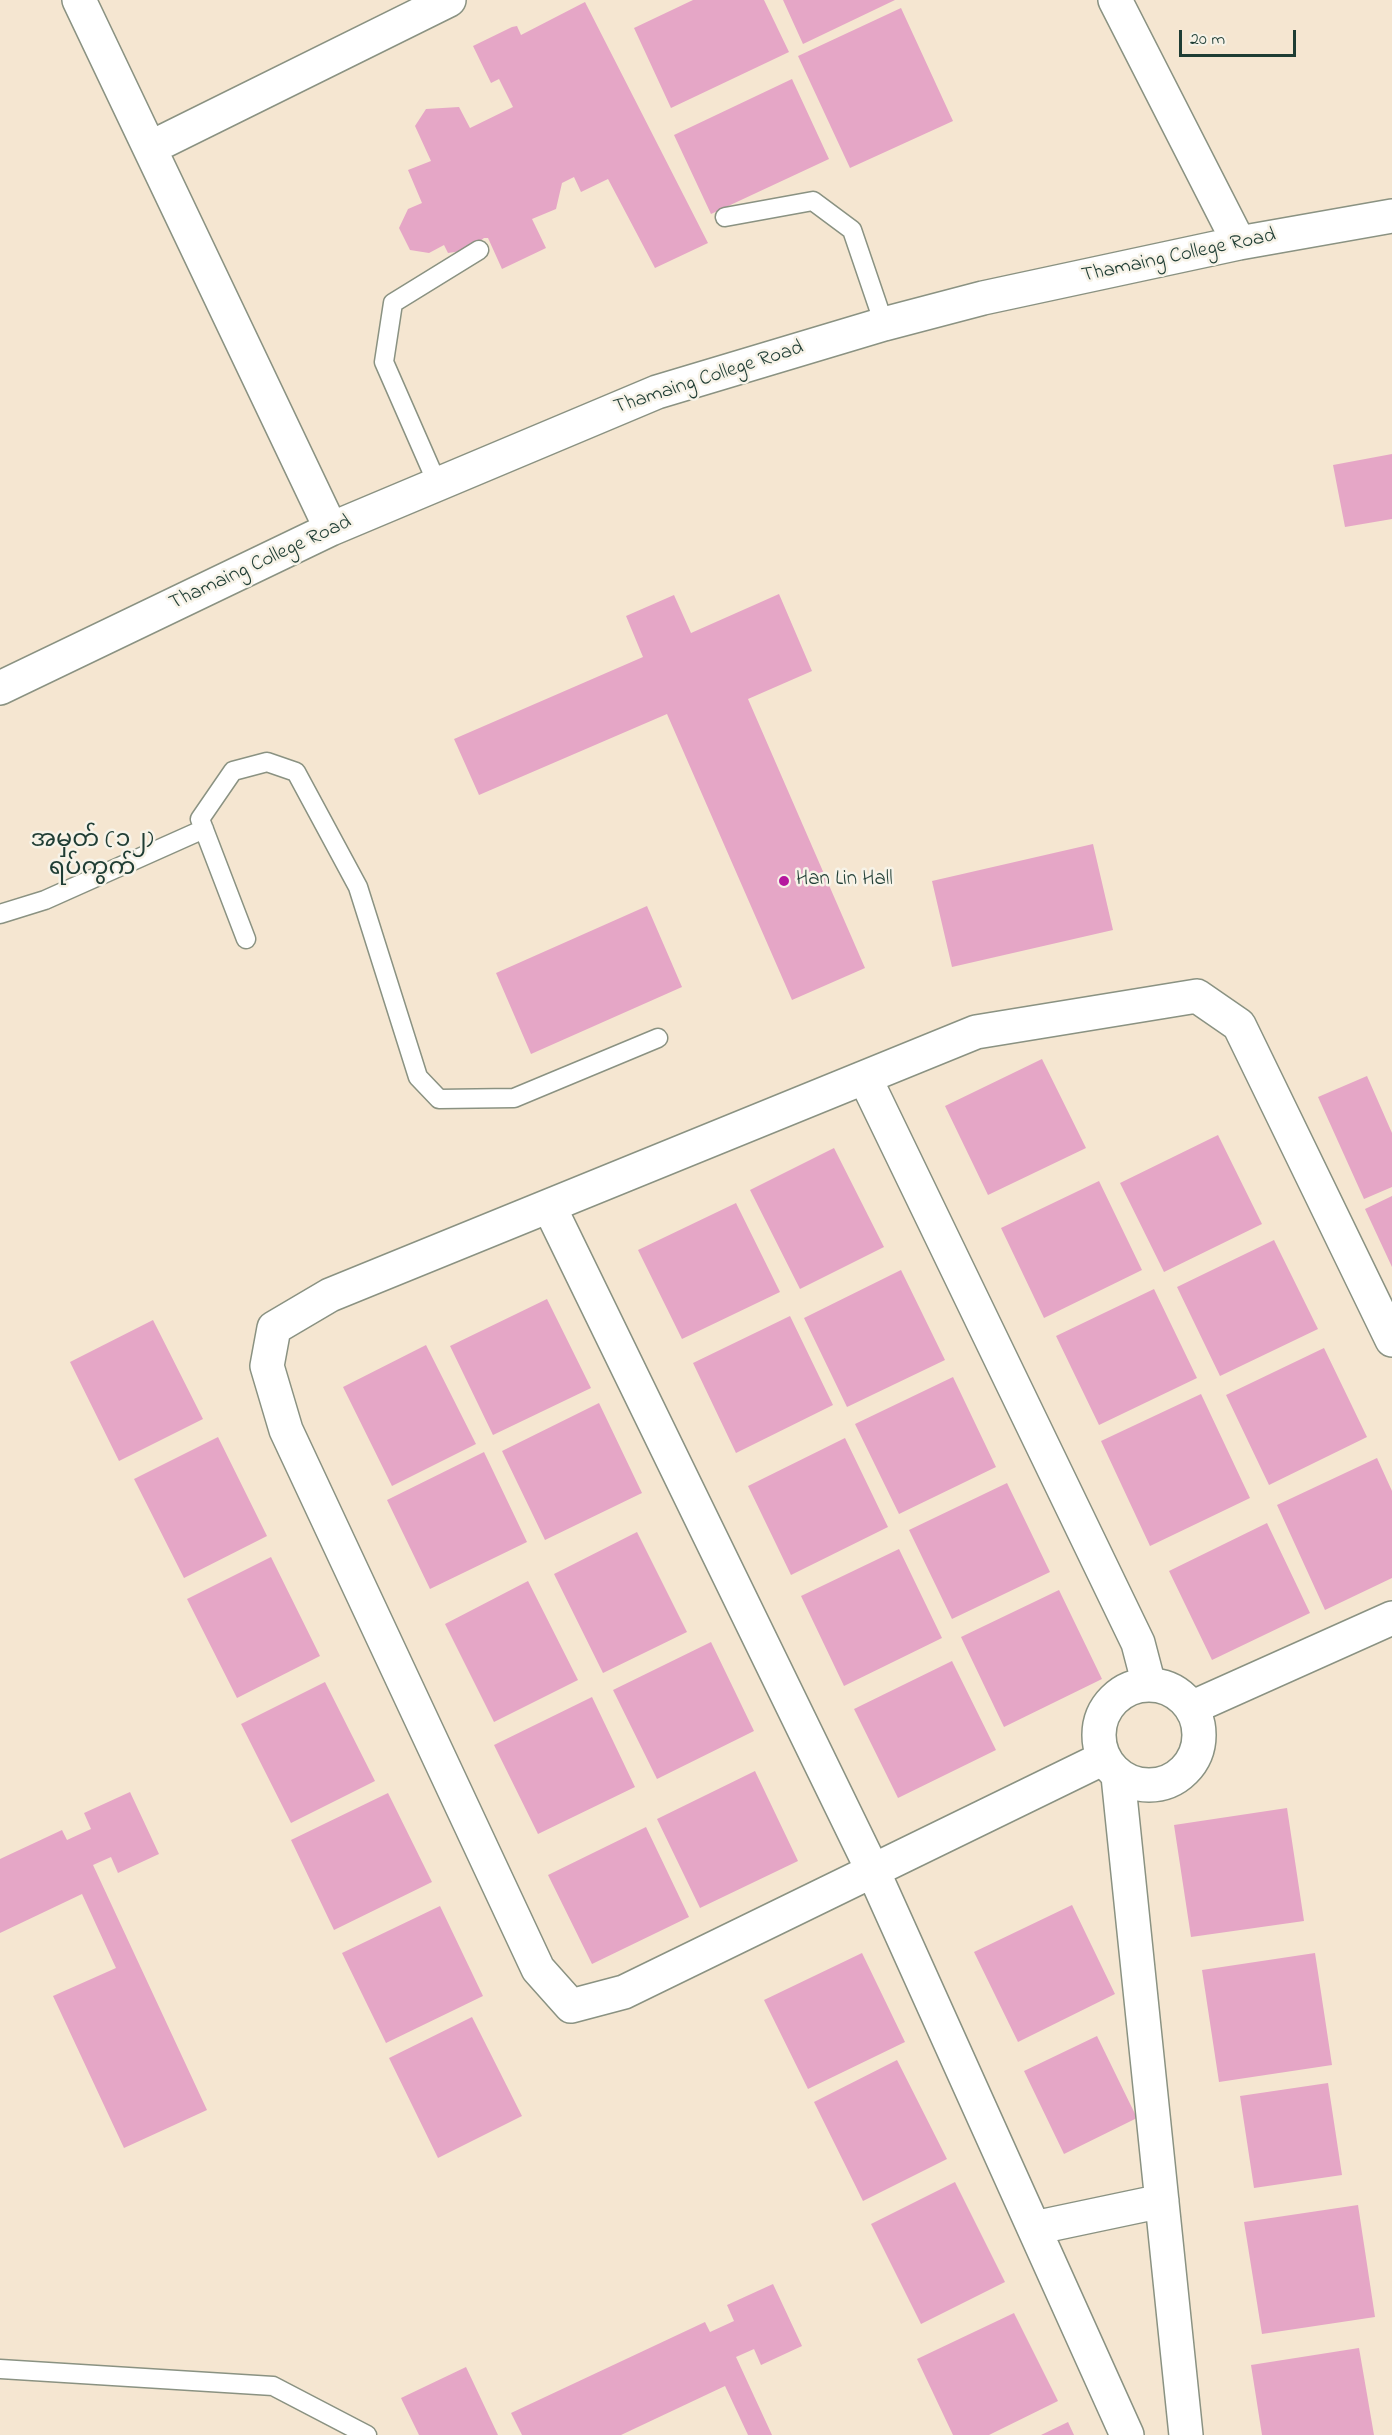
<!DOCTYPE html>
<html>
<head>
<meta charset="utf-8">
<style>
	body { margin:0 }
	#map { position:relative; width:1392px; height:2435px; overflow:hidden; background:#f5e6d1; font-family:"Indie Flower",sans-serif }
	canvas { display:block }
	.scale { position:absolute; left:1179px; top:30px; width:117px; height:27px; box-sizing:border-box; border:3px solid #1f3d34; border-top:0; padding-left:8px; font-size:18px; line-height:21px; white-space:nowrap; color:#1f3d34; -webkit-text-stroke:4px #f7f3e8; paint-order:stroke }
</style>
</head>
<body>
<div id="map">
<canvas width="1392" height="2435"></canvas>
<div class="scale">20 m</div>
</div>
<script>
const ctx = document.querySelector('canvas').getContext('2d');
ctx.lineJoin = 'round';
function fill(path, color) {
  ctx.fillStyle = color;
  ctx.fill(path, 'evenodd');
}
function poly(rows) {
  const path = new Path2D();
  for (const r of rows) {
    if (r.length === 3) {
      path.moveTo(r[0] + r[2], r[1]);
      path.arc(r[0], r[1], r[2], 0, 2 * Math.PI);
      continue;
    }
    path.moveTo(r[0], r[1]);
    for (let i = 2; i < r.length; i += 2) path.lineTo(r[i], r[i + 1]);
  }
  return path;
}
function strokePath(path, color, width, dash) {
  ctx.strokeStyle = color;
  ctx.lineWidth = width;
  ctx.lineCap = dash ? 'butt' : 'round';
  ctx.setLineDash(dash || []);
  ctx.stroke(path);
}
function drawText(font, color, halo, rows, align = 'center') {
  ctx.font = font + ' "Indie Flower","Noto Sans Myanmar",sans-serif';
  ctx.lineWidth = 5;
  ctx.setLineDash([]);
  ctx.textBaseline = 'middle';
  ctx.strokeStyle = halo;
  ctx.fillStyle = color;
  for (const [text, x, y, turn = 0] of rows) {
    ctx.save();
    ctx.translate(x, y);
    ctx.rotate((+turn || 0) * Math.PI / 180);
    ctx.textAlign = isNaN(turn) ? turn : align;
    if (halo) ctx.strokeText(text, 0, 0);
    ctx.fillText(text, 0, 0);
    ctx.restore();
  }
}
fill(poly([
	[693,0,764,0,789,52,671,108,634,28],
	[783,0,895,0,803,44],
	[585,2,708,243,655,268,608,179,581,192,574,177,562,183,556,209,532,219,546,248,502,269,488,238,484,238,469,250,448,253,444,245,429,253,410,250,399,228,408,209,422,203,408,170,431,161,415,126,426,109,459,107,470,128,513,107,499,79,491,83,473,46,512,27,517,26,521,35],
	[901,8,953,121,850,168,798,56],
	[792,79,829,159,711,214,674,135],
	[1392,454,1392,519,1345,527,1333,465],
	[779,594,812,671,748,699,865,968,792,1000,667,714,479,795,454,739,643,657,626,616,674,595,691,633],
	[1093,844,1113,930,952,967,932,881],
	[647,906,682,987,531,1054,496,973],
	[1042,1059,1086,1148,988,1195,945,1106],
	[1367,1076,1392,1133,1392,1187,1364,1199,1318,1097],
	[1218,1135,1262,1224,1164,1272,1120,1183],
	[834,1148,884,1247,800,1289,750,1190],
	[1099,1181,1142,1270,1044,1318,1001,1228],
	[1392,1196,1392,1267,1365,1209],
	[736,1203,780,1292,682,1339,638,1250],
	[1274,1240,1318,1329,1220,1376,1177,1287],
	[901,1270,945,1360,847,1407,804,1318],
	[1154,1289,1197,1378,1099,1425,1056,1336],
	[547,1299,591,1388,493,1435,450,1346],
	[790,1316,833,1405,736,1453,693,1363],
	[153,1320,203,1419,119,1461,70,1362],
	[426,1345,476,1444,392,1486,343,1387],
	[1324,1348,1367,1437,1269,1485,1226,1395],
	[953,1377,996,1467,899,1514,855,1424],
	[1201,1394,1250,1498,1150,1546,1101,1441],
	[599,1403,642,1493,545,1540,502,1451],
	[218,1437,267,1536,184,1578,134,1479],
	[845,1438,888,1527,791,1575,748,1486],
	[484,1452,527,1542,430,1589,387,1500],
	[1377,1458,1392,1491,1392,1578,1325,1610,1277,1505],
	[1007,1483,1050,1572,952,1619,909,1530],
	[1267,1523,1310,1613,1212,1660,1169,1571],
	[637,1532,687,1632,603,1673,554,1574],
	[899,1549,942,1638,844,1686,801,1596],
	[271,1557,320,1656,237,1698,187,1599],
	[528,1581,578,1680,494,1722,445,1624],
	[1059,1590,1102,1679,1004,1727,961,1637],
	[711,1642,754,1731,657,1779,613,1690],
	[952,1661,996,1750,898,1798,854,1709],
	[325,1682,375,1781,291,1823,241,1724],
	[592,1697,635,1787,538,1834,494,1745],
	[755,1771,798,1861,700,1908,657,1819],
	[130,1792,159,1854,118,1873,111,1857,93,1865,207,2110,124,2148,53,1996,116,1968,82,1894,0,1933,0,1859,62,1830,67,1840,91,1829,84,1813],
	[388,1793,432,1882,334,1930,291,1840],
	[1287,1808,1304,1921,1191,1937,1174,1825],
	[646,1827,689,1917,592,1964,548,1875],
	[1072,1905,1115,1994,1018,2042,974,1952],
	[440,1906,483,1996,386,2043,342,1953],
	[862,1953,905,2042,808,2089,764,2000],
	[1315,1953,1332,2065,1219,2082,1202,1970],
	[472,2017,522,2116,438,2158,389,2058],
	[1097,2036,1137,2118,1064,2154,1024,2071],
	[897,2060,947,2159,863,2201,814,2102],
	[1328,2083,1342,2175,1254,2188,1240,2096],
	[955,2182,1005,2282,921,2324,871,2224],
	[1358,2205,1375,2317,1262,2334,1244,2222],
	[773,2284,802,2346,761,2365,754,2349,736,2357,772,2435,748,2435,725,2386,621,2435,522,2435,511,2413,705,2322,710,2332,734,2321,727,2305],
	[1014,2313,1058,2401,989,2435,953,2435,917,2359],
	[1359,2348,1374,2435,1262,2435,1251,2365],
	[466,2367,498,2435,419,2435,401,2398],
	[1068,2422,1074,2435,1041,2435]
]), '#e5a6c6');
const service = poly([
	[725,217,813,201,852,230,884,324],
	[437,483,384,362,393,303,479,250],
	[0,914,45,900,204,829],
	[246,939,200,819,233,771,267,762,296,772,358,887,418,1077,439,1099,514,1098,658,1038],
	[0,2369,273,2386,367,2435]
]);
const minor = poly([
	[79,0,331,529],
	[1115,0,1239,243],
	[150,148,449,0],
	[0,688,331,529,657,392,884,324,983,298,1239,243,1392,216],
	[865,1078,1138,1643,1149,1685],
	[549,1206,873,1871,1127,2435],
	[1149,1735,50],
	[1191,1708,1392,1618],
	[1104,1758,624,1992,571,2006,538,1969,286,1430,267,1366,274,1328,330,1295,976,1032,1197,996,1239,1025,1392,1340],
	[1118,1776,1186,2435],
	[1034,2228,1162,2201]
]);
strokePath(service, '#8a9282', 21);
strokePath(minor, '#8a9282', 36);
strokePath(service, '#fff', 18);
strokePath(minor, '#fff', 33);
for (const [x, y, r, color] of [
	[784,881,6,"#b5179e"]
]) {
  const dot = new Path2D();
  dot.arc(x, y, r, 0, 2 * Math.PI);
  ctx.fillStyle = color;
  ctx.fill(dot);
  strokePath(dot, '#f7f3e8', 2);
}
drawText('21px', '#1f3d34', '#f7f3e8', [
	["Thamaing College Road",1179,257,-12],
	["Thamaing College Road",709,379,-18],
	["Thamaing College Road",261,564,-25]
]);
drawText('21px', '#1f3d34', '#f7f3e8', [
	["Han Lin Hall",796,881]
], 'left');
drawText('24px', '#1f3d34', '#f7f3e8', [
	["အမှတ် (၁၂)",92,842],
	["ရပ်ကွက်",92,870]
]);
</script>
</body>
</html>
